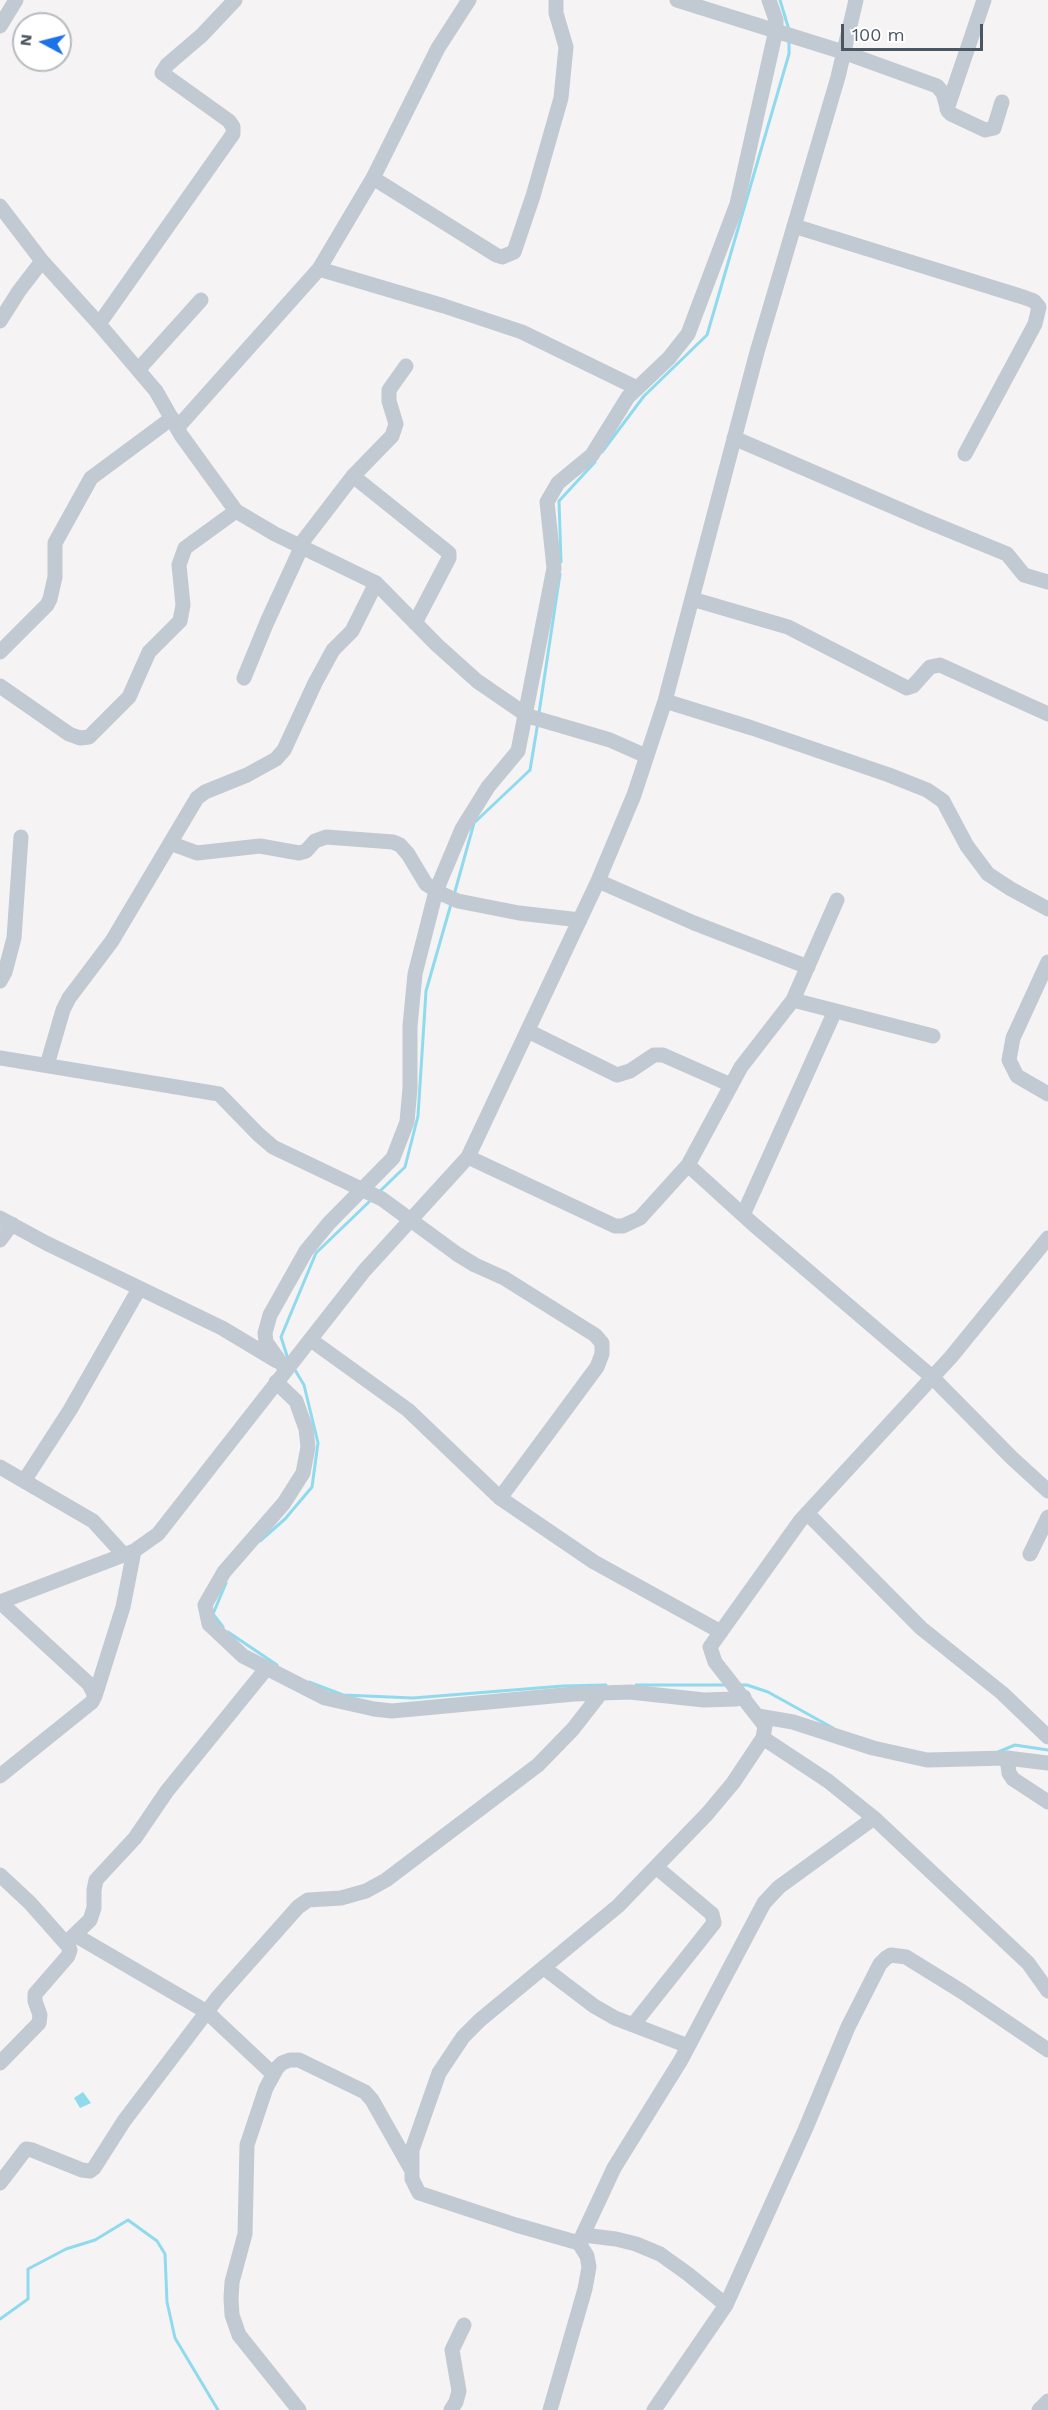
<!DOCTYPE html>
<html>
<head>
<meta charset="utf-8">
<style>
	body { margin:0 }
	#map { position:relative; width:1048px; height:2410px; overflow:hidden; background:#f5f3f3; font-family:"Work Sans",sans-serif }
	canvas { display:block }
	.north { position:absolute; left:12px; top:12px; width:60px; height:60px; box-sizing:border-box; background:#fff; border:2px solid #b7bbc0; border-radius:50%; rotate:277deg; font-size:16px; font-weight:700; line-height:24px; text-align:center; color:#4a5661 }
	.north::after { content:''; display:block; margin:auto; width:21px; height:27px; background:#1a73e8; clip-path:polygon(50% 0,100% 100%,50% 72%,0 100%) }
	.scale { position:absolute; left:841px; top:24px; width:142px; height:27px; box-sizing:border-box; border:3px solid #4a5661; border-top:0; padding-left:8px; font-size:18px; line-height:21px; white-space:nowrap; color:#4a5661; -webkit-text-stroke:4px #fff; paint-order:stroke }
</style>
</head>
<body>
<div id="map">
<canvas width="1048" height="2410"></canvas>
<div class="north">N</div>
<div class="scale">100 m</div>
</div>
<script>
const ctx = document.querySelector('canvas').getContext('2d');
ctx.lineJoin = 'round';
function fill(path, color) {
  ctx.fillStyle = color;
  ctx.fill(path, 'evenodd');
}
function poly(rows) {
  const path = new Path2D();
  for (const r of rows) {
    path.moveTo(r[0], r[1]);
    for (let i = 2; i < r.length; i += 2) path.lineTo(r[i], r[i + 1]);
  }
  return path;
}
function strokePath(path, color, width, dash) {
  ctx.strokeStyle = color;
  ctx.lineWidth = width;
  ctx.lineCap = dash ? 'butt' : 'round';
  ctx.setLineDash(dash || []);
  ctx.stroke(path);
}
fill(poly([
	[83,2092,91,2103,80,2108,74,2098]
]), '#90daee');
strokePath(poly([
	[780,0,789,30],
	[602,452,644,396,707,335,789,54,789,40],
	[561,562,559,501,595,462],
	[539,713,560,574],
	[454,895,474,823,530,770,538,722],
	[378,1193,405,1167,418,1116,426,991,451,904],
	[288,1359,281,1337,316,1253,371,1200],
	[260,1541,285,1519,312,1487,318,1443,304,1385,295,1370],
	[223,1627,213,1614,226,1583],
	[228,1632,277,1665],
	[309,1682,343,1695,413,1698,563,1686,606,1685],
	[636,1685,726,1685],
	[738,1685,747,1685,768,1692,833,1728],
	[998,1752,1015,1745,1048,1750],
	[0,2319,28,2299,28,2269,66,2249,95,2240,128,2220,157,2241,165,2254,167,2302,175,2338,218,2410]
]), '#90daee', 3);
strokePath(poly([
	[677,0,843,52,937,86,943,93,948,111,951,114,985,130,994,128,1002,102],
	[0,26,16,0],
	[947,109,984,0],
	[373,178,496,255,502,257,514,252,533,196,561,98,566,47,556,13,556,0],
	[0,206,42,261,99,324,156,391,181,435,236,511,275,534,376,583,437,645,477,681,528,716,610,740,646,756],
	[794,226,1023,297,1034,301,1039,307,1035,324,965,454],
	[319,269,444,306,522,332,637,388],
	[0,321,19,291,42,261],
	[99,324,233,134,233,127,229,121,162,73,167,65,202,35,235,0],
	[138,370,201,300],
	[177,428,319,269,373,178,438,48,469,0],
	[734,438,924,520,1007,554,1024,575,1048,582],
	[353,476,449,553,449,558,415,623],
	[300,545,353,476,392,436,396,424,389,401,389,390,406,366],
	[692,599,788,627,907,688,913,686,930,667,940,665,1048,714],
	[0,652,47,605,50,599,55,577,55,543,91,478,172,418],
	[244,678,267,622,302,546],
	[0,686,69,734,80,738,89,737,129,697,149,652,180,621,183,605,179,565,185,548,236,511],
	[665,701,752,728,889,775,927,790,943,801,967,846,988,874,1011,889,1048,909],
	[170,843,197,853,260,846,299,853,306,851,315,841,326,837,393,842,400,845,408,854,426,884,440,893,458,901,519,913,580,920],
	[598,881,694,923,808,967],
	[1048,962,1013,1038,1009,1060,1017,1076,1048,1094],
	[0,981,5,972,14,938,21,837],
	[793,1000,933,1036],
	[528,1031,617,1075,630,1071,654,1055,663,1055,731,1085],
	[0,1058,219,1094,258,1134,273,1147,382,1199,457,1254,475,1265,504,1278,595,1335,602,1343,602,1354,597,1367,500,1498],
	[47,1065,63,1010,69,998,112,941,197,798,205,792,247,775,276,759,284,750,315,683,333,650,352,631,376,583],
	[468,1157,615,1226,623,1226,640,1218,688,1165,741,1067,793,1000,837,900],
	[688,1165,753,1224,932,1377,1012,1458,1048,1491],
	[743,1215,835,1011],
	[0,1218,46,1243,222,1328,277,1361],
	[0,1240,12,1224],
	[311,1340,408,1410,500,1498,594,1562,721,1632],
	[286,1370,266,1342,265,1333,270,1315,306,1251,329,1223,393,1158,407,1122,410,1088,410,1026,415,974,436,891,462,829,488,787,518,751,554,568,547,502,558,483,592,455,628,397,669,358,688,334,737,204,776,30,776,20,769,0],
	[276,1382,296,1401,306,1429,308,1447,303,1473,284,1503,224,1572,205,1605,209,1624,243,1656,325,1698,374,1709,392,1711,574,1694,630,1692,704,1700,736,1699,744,1697],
	[0,1467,93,1521,124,1555],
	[24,1481,70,1410,139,1289],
	[807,1513,921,1628,1002,1693,1048,1737],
	[1030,1554,1048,1517],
	[0,1602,134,1551,158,1534,364,1271,468,1157,598,881,634,795,665,701,757,352,838,77,856,0],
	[0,1602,89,1684,95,1696,92,1702,0,1776],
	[95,1696,123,1607,134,1551],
	[758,1716,793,1722,873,1748,927,1760,1007,1758,1048,1763],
	[763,1738,828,1781,874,1818,1028,1963,1048,1991],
	[1007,1758,1009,1773,1013,1779,1048,1802],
	[0,1875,30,1903,69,1947,70,1950,68,1956,35,1994,35,2001,40,2015,39,2023,0,2063],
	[75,1935,207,2012,273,2074],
	[66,1943,90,1920,94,1908,94,1890,96,1880,135,1838,167,1791,266,1669],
	[544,1968,594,2006,615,2018,688,2046],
	[633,2025,714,1923,712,1914,656,1867],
	[0,2183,26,2149,32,2150,82,2170,90,2171,94,2168,124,2121,218,1997,298,1907,308,1900,341,1898,366,1891,386,1880,538,1765,573,1729,601,1693],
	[583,2235,616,2239,636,2244,660,2254,688,2274,726,2305],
	[579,2243,614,2168,681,2060,764,1903,779,1887,874,1818],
	[299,2410,239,2335,232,2315,231,2298,232,2282,245,2234,247,2145,266,2088,277,2068,282,2063,290,2060,299,2060,365,2092,372,2100,411,2169],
	[451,2410,456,2402,459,2391,452,2350,464,2325],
	[550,2410,585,2289,589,2267,587,2256,579,2243,516,2225,419,2193,412,2179,412,2150,439,2073,463,2037,480,2020,618,1906,707,1814,733,1783,763,1738,765,1726,715,1662,710,1647,800,1521,951,1357,1048,1238],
	[654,2410,726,2305,805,2130,848,2027,880,1964,886,1958,891,1955,906,1957,961,1991,1048,2050],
	[1039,2410,1048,2401]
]), '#c1cad2', 15);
</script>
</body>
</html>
